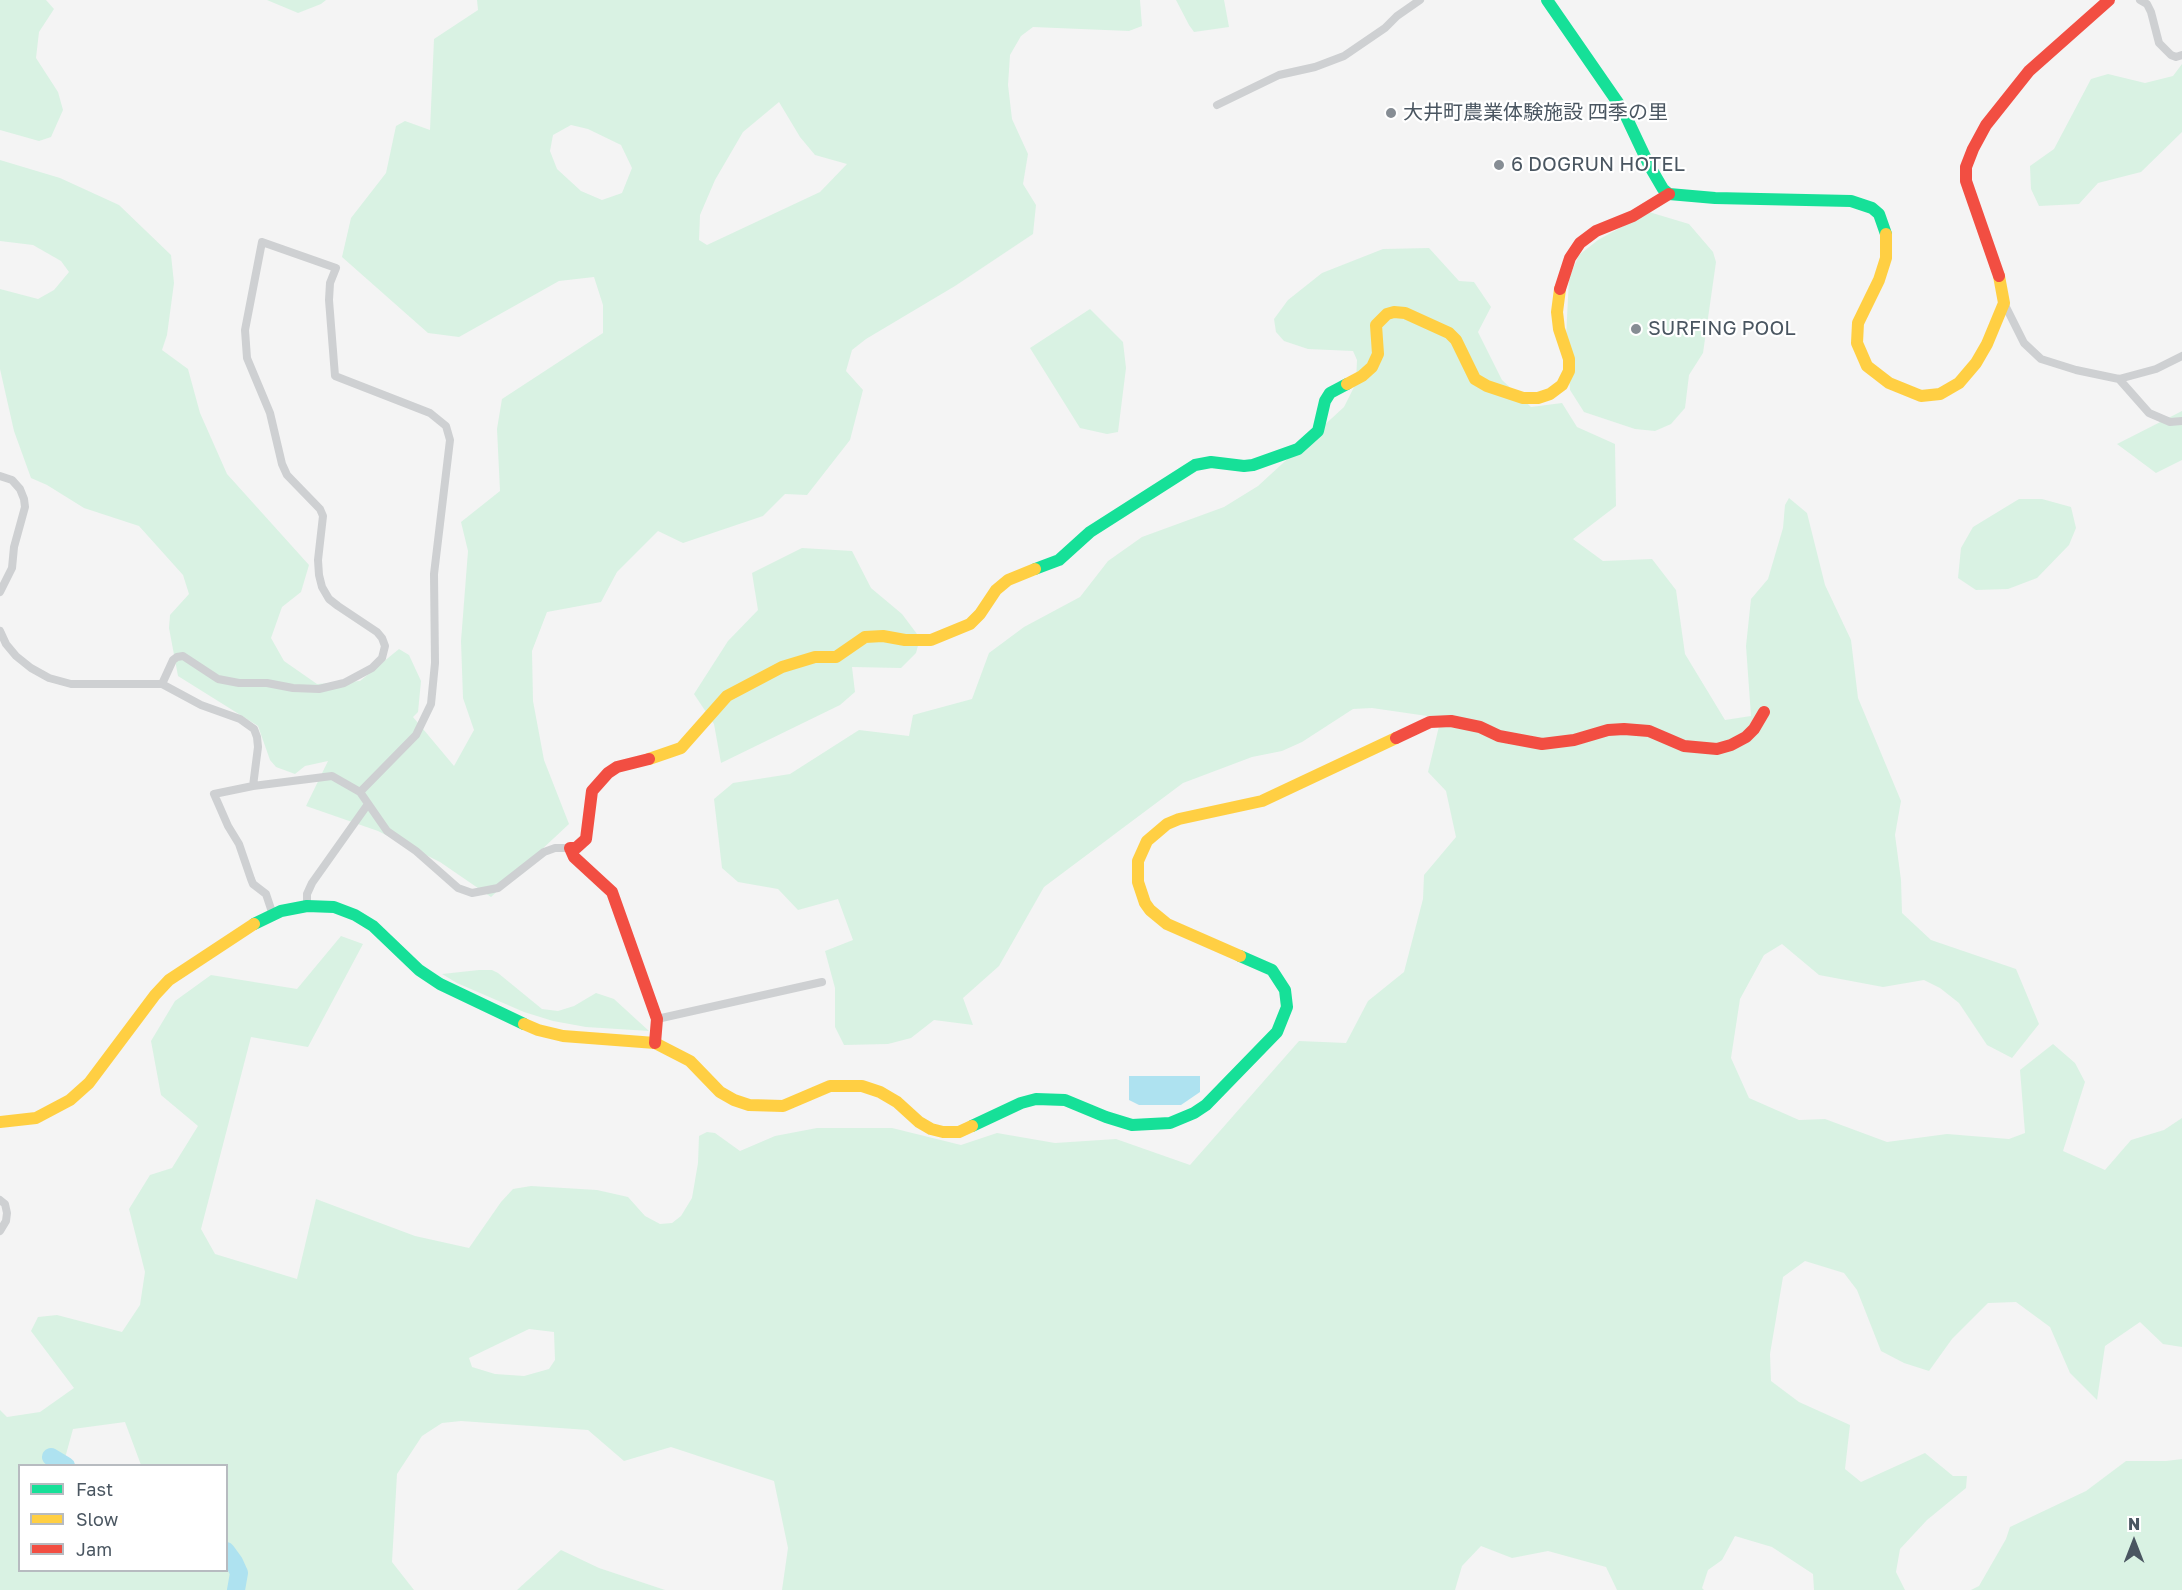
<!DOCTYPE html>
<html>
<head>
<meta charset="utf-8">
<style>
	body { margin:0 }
	#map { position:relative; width:2182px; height:1590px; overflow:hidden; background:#f4f4f4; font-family:"Golos Text",sans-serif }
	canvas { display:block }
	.legend { position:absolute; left:18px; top:1464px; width:210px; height:108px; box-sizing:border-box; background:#fff; border:2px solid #b7bbc0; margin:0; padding:8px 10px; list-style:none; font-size:18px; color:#4a5661 }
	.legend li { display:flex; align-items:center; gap:12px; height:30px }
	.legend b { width:30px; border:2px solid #b7bbc0 }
	.north { position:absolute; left:2104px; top:1512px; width:60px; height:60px; -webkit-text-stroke:4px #fff; paint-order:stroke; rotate:0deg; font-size:16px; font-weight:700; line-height:24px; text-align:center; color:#4a5661 }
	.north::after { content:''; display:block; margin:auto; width:21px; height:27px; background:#4a5661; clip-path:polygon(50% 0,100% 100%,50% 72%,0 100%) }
</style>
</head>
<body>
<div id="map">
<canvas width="2182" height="1590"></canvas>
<ul class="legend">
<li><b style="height:8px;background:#16e098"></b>Fast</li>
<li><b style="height:8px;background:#ffcf43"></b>Slow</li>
<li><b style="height:8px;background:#f24e42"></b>Jam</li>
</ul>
<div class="north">N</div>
</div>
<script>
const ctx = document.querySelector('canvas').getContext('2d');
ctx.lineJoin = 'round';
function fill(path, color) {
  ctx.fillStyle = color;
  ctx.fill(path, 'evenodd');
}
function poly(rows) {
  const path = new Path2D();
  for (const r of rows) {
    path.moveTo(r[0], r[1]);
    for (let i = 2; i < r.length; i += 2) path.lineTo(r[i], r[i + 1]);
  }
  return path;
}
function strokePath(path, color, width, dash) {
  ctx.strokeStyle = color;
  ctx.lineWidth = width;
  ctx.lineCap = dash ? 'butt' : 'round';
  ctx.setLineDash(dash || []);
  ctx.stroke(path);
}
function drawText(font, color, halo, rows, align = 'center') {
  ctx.font = font + ' "Golos Text","Noto Sans JP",sans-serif';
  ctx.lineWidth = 4.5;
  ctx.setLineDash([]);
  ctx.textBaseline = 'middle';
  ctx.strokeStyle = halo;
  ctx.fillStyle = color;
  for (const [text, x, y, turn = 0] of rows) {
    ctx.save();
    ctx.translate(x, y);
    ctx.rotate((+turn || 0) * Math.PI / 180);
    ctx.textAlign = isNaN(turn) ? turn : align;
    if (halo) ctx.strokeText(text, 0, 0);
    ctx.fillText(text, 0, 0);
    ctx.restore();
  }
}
fill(poly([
	[0,0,46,0,54,9,39,32,36,58,58,92,63,110,51,137,39,141,0,130],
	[267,0,326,0,321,4,298,13],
	[477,0,1140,0,1142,26,1129,31,1033,27,1021,36,1010,55,1008,85,1012,119,1028,154,1023,184,1036,205,1033,234,955,286,866,339,852,350,846,371,863,390,850,440,807,495,785,494,763,516,683,543,658,531,617,572,601,602,547,612,532,651,533,701,544,760,569,824,491,897,440,862,378,831,306,806,328,761,305,766,295,774,276,767,270,760,258,726,178,676,169,628,170,615,189,594,183,575,139,526,84,508,47,485,31,478,14,431,0,369,0,289,38,299,54,290,69,272,61,261,33,245,0,241,0,160,60,178,119,205,171,255,174,283,167,335,162,350,188,369,200,413,227,474,309,565,301,592,282,607,271,638,284,661,317,684,360,681,399,649,409,655,421,681,418,712,413,717,454,766,474,730,463,698,461,641,468,551,461,522,500,491,497,429,502,399,603,333,603,305,594,277,559,281,459,337,428,333,342,257,351,218,386,173,396,126,405,121,430,130,434,39,478,10],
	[779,102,800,137,815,155,847,164,820,192,707,245,699,240,700,215,715,180,743,132],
	[571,125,588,129,621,145,632,168,622,193,602,200,581,191,557,169,550,151,553,135],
	[1176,0,1224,0,1229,27,1194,32,1189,25],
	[2182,64,2182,132,2141,172,2098,183,2079,204,2039,206,2031,189,2030,166,2054,149,2091,79,2108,74,2145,83,2173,76],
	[1649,212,1689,224,1713,252,1716,262,1703,353,1689,375,1685,408,1671,424,1655,431,1635,429,1584,412,1570,390,1566,338,1569,278,1579,255,1598,240],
	[1429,248,1459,281,1474,282,1491,307,1478,332,1502,380,1531,407,1562,403,1577,427,1615,444,1616,506,1573,539,1603,561,1652,559,1676,590,1685,654,1725,720,1751,716,1746,646,1751,599,1768,579,1783,528,1785,505,1789,498,1807,513,1825,585,1851,640,1858,698,1901,801,1895,835,1901,880,1902,913,1931,940,2016,969,2039,1024,2012,1058,1987,1045,1959,1003,1940,988,1924,980,1883,987,1819,975,1782,944,1764,955,1740,999,1731,1058,1749,1098,1799,1120,1825,1119,1887,1142,1947,1134,2009,1139,2025,1133,2020,1070,2053,1044,2075,1063,2085,1082,2063,1151,2105,1170,2131,1140,2164,1130,2182,1118,2182,1347,2163,1344,2140,1322,2105,1346,2097,1400,2070,1373,2050,1327,2016,1302,1988,1303,1952,1339,1929,1371,1904,1363,1881,1351,1857,1290,1844,1273,1805,1261,1783,1277,1770,1354,1771,1381,1799,1402,1850,1425,1845,1469,1861,1482,1925,1453,1953,1476,1967,1476,1966,1488,1927,1520,1900,1549,1896,1572,1905,1590,1814,1590,1813,1574,1772,1547,1735,1536,1722,1560,1708,1570,1702,1588,1704,1590,1617,1590,1606,1567,1548,1551,1512,1558,1481,1546,1462,1566,1455,1590,782,1590,788,1548,774,1481,671,1447,624,1461,588,1430,461,1421,442,1423,422,1436,397,1474,392,1562,414,1590,0,1590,0,1410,7,1417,40,1412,74,1388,31,1331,38,1317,57,1315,122,1332,140,1305,145,1272,129,1209,150,1175,172,1168,198,1126,161,1095,151,1041,175,1001,211,975,297,989,341,936,363,944,308,1047,251,1037,201,1229,215,1254,297,1279,316,1199,415,1236,469,1248,501,1202,513,1189,531,1186,597,1190,628,1197,645,1216,660,1224,672,1223,681,1216,692,1198,698,1163,699,1136,707,1132,715,1133,740,1151,775,1136,817,1128,892,1128,961,1145,997,1133,1055,1143,1116,1139,1190,1165,1299,1041,1346,1043,1368,1001,1404,972,1423,899,1424,875,1456,837,1446,791,1428,772,1441,718,1372,708,1353,709,1302,742,1282,751,1252,757,1183,783,1044,887,999,966,963,998,973,1025,934,1020,911,1038,888,1044,844,1045,835,1027,835,988,825,951,853,940,838,899,798,910,778,889,738,882,722,868,714,799,733,783,790,774,859,730,909,736,913,715,972,699,989,653,1024,627,1080,597,1108,561,1142,537,1224,507,1258,486,1344,407,1356,383,1357,360,1353,351,1308,349,1284,341,1276,332,1274,319,1288,300,1322,273,1383,249],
	[529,1329,554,1332,555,1360,549,1369,524,1376,495,1374,472,1367,469,1358],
	[125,1422,141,1465,226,1466,226,1570,20,1570,20,1466,75,1465,65,1458,73,1429],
	[1090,309,1123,342,1126,368,1118,432,1107,434,1080,428,1030,348],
	[2182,411,2182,460,2156,473,2117,444],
	[2019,499,2042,499,2071,507,2076,528,2069,545,2037,578,2008,589,1976,590,1958,578,1961,548,1973,527],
	[802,548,852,551,871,588,902,614,920,638,916,653,901,668,852,667,855,692,840,705,721,763,714,724,694,694,728,641,758,610,752,573],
	[479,970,492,970,498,973,542,1009,558,1011,574,1006,596,993,614,999,649,1031,586,1027,553,1021,524,1012,457,983,442,974],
	[2182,1459,2182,1590,1971,1590,1979,1586,2006,1539,2010,1527,2086,1491,2126,1461,2166,1461],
	[561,1550,599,1568,665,1590,517,1590]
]), '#d9f2e3');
fill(poly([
	[1129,1076,1200,1076,1200,1092,1181,1105,1139,1105,1129,1100]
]), '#aee2f0');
strokePath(poly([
	[51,1457,66,1466],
	[226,1551,234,1562,239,1573,236,1590]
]), '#aee2f0', 18);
strokePath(poly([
	[2140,0,2147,4,2151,12,2159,43,2171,55,2176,57,2182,55],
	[1217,105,1279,75,1315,67,1344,56,1385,28,1397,16,1420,0],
	[2004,303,2024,343,2041,359,2076,370,2119,379,2156,369,2182,356],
	[2119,379,2149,413,2170,422,2182,421],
	[0,476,12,480,20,489,24,499,25,507,14,547,12,568,0,592],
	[0,631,6,644,16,656,31,668,49,678,71,684,162,684,173,660,177,657,183,656,218,679,239,683,267,683,293,688,319,689,344,683,372,668,382,658,385,646,382,638,377,632,338,606,329,599,322,587,319,575,318,560,323,516,320,509,287,475,282,464,270,413,247,358,245,330,262,242,336,268,330,283,329,300,335,376,430,413,446,426,450,440,434,574,435,663,431,704,416,735,360,792],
	[162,684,201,705,240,719,254,729,257,737,258,747,253,786],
	[307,906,307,894,312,883,368,804],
	[273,915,266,894,253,884,251,879,239,844,228,826,214,794,253,786,332,776,360,792,387,831,416,851,458,888,472,893,498,888,544,852,555,848,570,848],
	[657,1019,822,982],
	[0,1200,5,1204,7,1213,6,1221,0,1231]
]), '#ced0d2', 8);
strokePath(poly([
	[1547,0,1623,110,1649,165,1663,189,1669,194,1715,198,1851,201,1872,208,1879,214,1886,234],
	[1035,569,1059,560,1090,532,1195,465,1211,462,1244,466,1253,465,1298,449,1318,431,1325,401,1330,393,1347,384],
	[254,924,281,911,307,906,334,907,355,915,373,926,419,970,440,984,524,1024],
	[972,1126,1021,1103,1036,1099,1065,1100,1106,1117,1132,1125,1170,1123,1194,1113,1206,1105,1277,1032,1287,1007,1285,990,1272,970,1240,956]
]), '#16e098', 12);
strokePath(poly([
	[1886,234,1886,258,1879,280,1858,323,1857,343,1867,366,1889,383,1921,396,1940,394,1959,383,1976,363,1987,344,2004,303,1999,276],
	[1347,384,1362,376,1372,367,1378,354,1376,325,1387,314,1394,312,1405,313,1449,333,1456,340,1475,379,1487,386,1523,398,1538,398,1550,394,1562,385,1569,371,1569,359,1559,329,1557,312,1560,289],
	[649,759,681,748,727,696,782,667,815,657,836,657,865,637,883,636,905,640,931,640,970,624,980,614,996,590,1008,580,1035,569],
	[1240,956,1167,924,1150,910,1145,903,1138,882,1138,861,1147,841,1167,824,1179,819,1262,801,1396,738],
	[524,1024,538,1030,563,1036,655,1043,690,1061,720,1092,734,1100,749,1105,783,1106,830,1086,862,1086,880,1092,897,1102,919,1122,931,1129,943,1132,959,1132,972,1126],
	[0,1122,36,1118,70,1100,89,1083,155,995,169,980,254,924]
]), '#ffcf43', 12);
strokePath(poly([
	[1999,276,1966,181,1966,167,1973,149,1986,125,2029,71,2109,0],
	[1560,289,1570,258,1580,243,1596,231,1633,216,1669,194],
	[1396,738,1430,722,1451,721,1480,727,1499,736,1542,744,1574,740,1608,730,1624,729,1649,731,1684,746,1717,749,1731,745,1746,737,1754,729,1764,712],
	[649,759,617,767,608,773,592,791,586,839,576,848,570,848,574,857,612,892,657,1019,655,1043]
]), '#f24e42', 12);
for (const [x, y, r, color] of [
	[1391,113,6,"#868d94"],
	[1499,165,6,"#868d94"],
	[1636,329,6,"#868d94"]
]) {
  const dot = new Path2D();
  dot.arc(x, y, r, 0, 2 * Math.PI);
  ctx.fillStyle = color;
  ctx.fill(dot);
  strokePath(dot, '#fff', 2);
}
drawText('20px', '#4a5661', '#fff', [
	["大井町農業体験施設 四季の里",1403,113],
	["6 DOGRUN HOTEL",1511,165],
	["SURFING POOL",1648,329]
], 'left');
</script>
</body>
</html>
